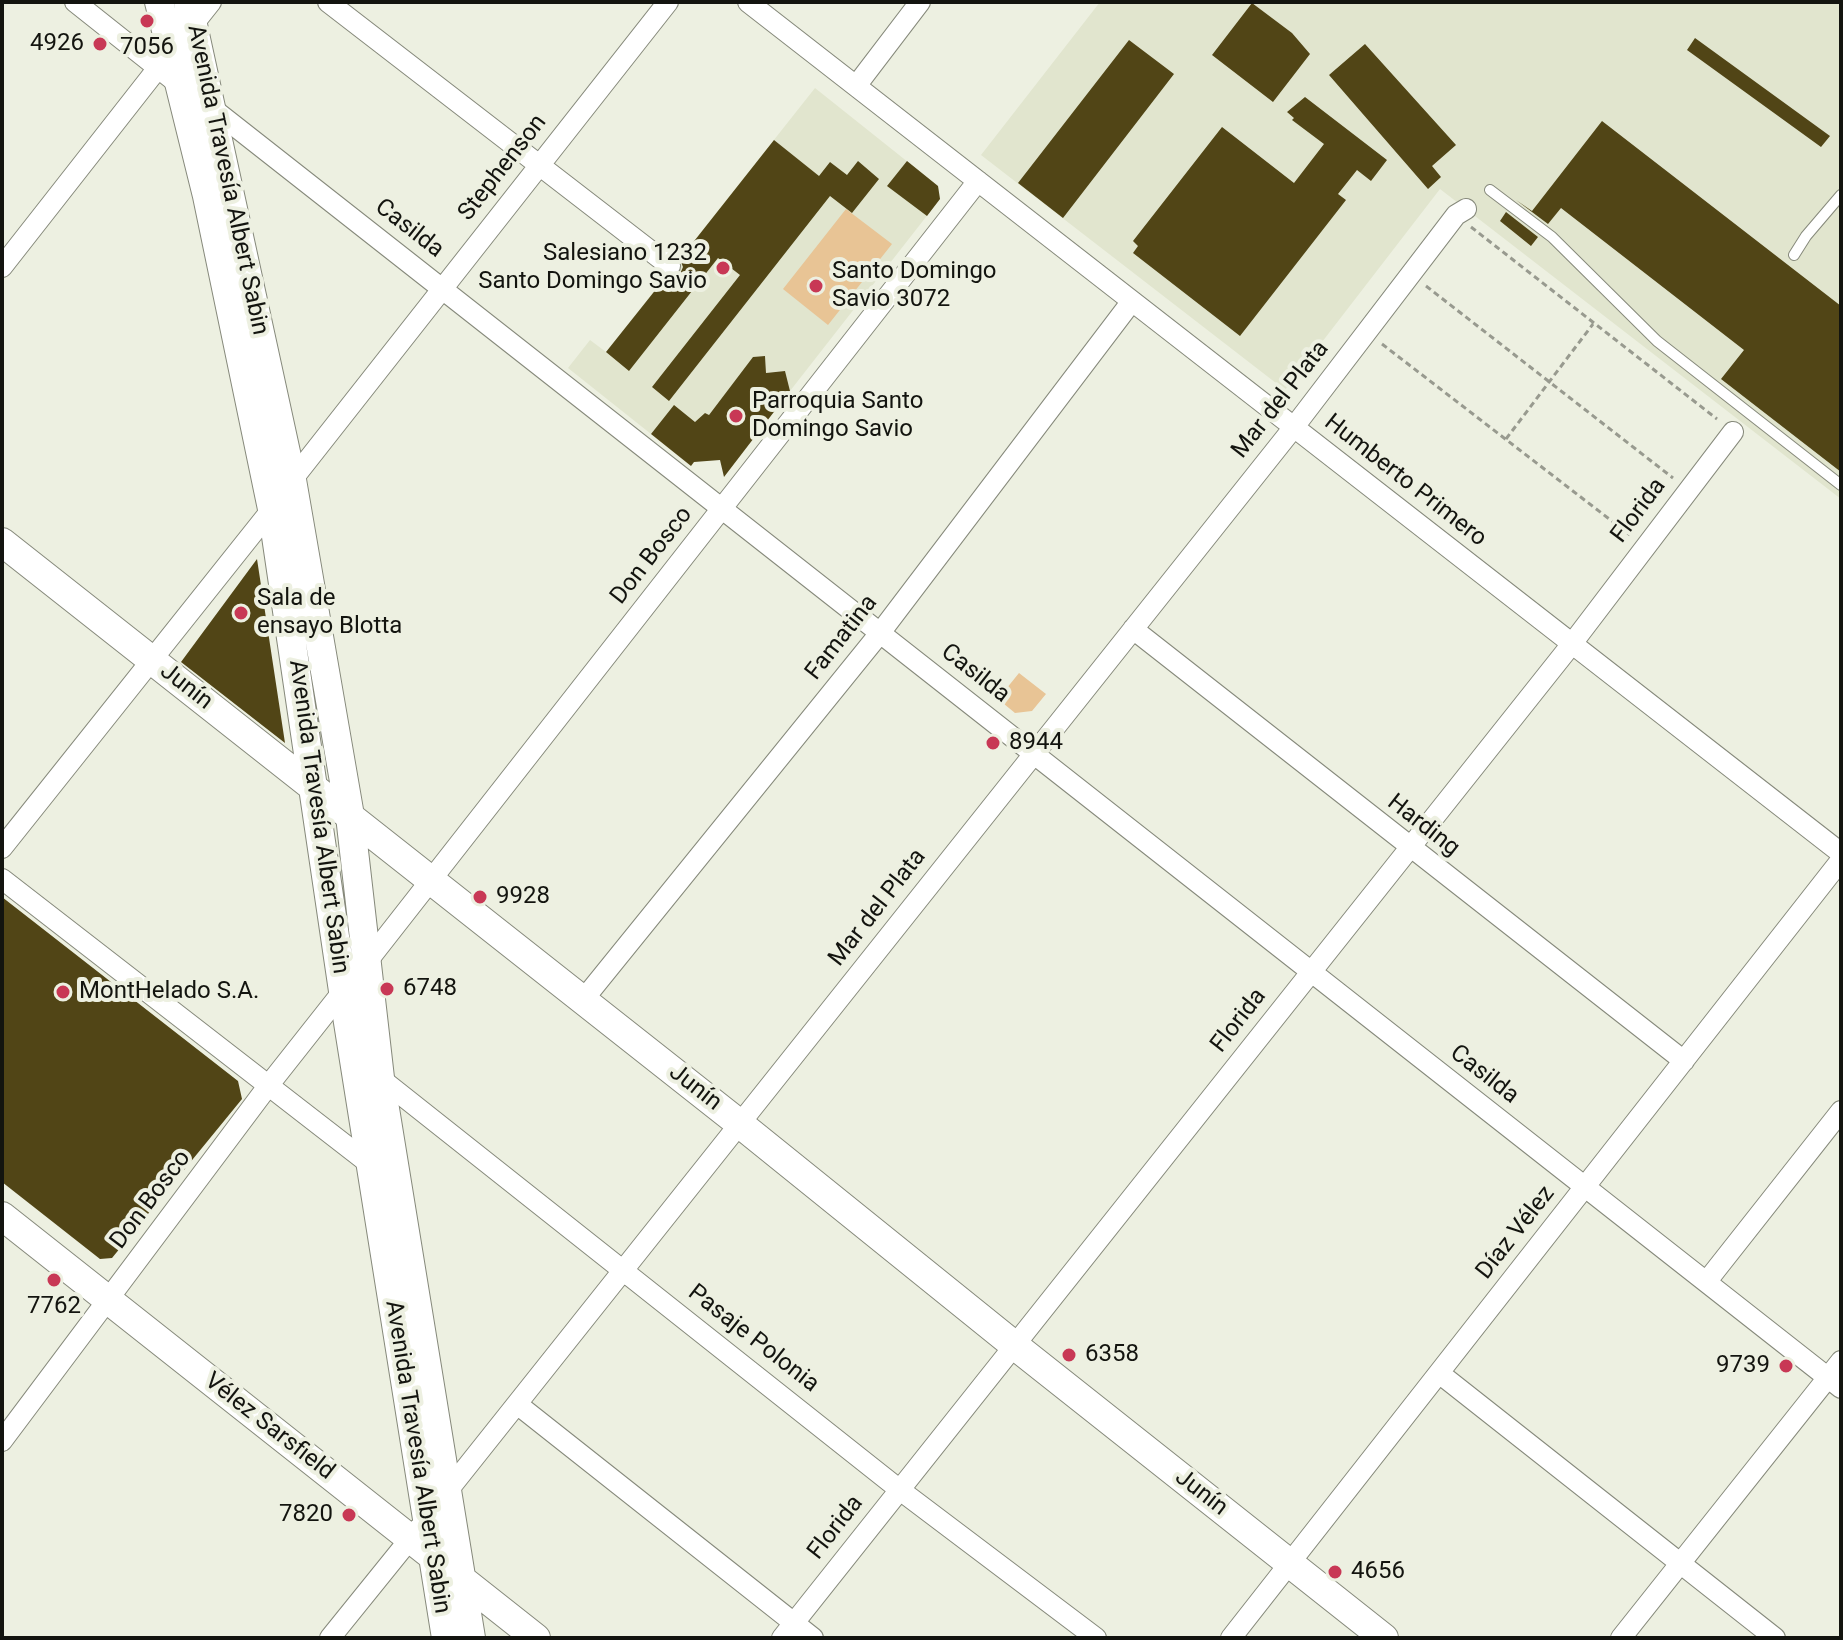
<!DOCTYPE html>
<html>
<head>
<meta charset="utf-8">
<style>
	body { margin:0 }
	#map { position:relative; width:1843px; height:1640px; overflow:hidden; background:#edf0e1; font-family:Roboto,sans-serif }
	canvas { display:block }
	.frame { position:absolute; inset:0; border:4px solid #13140f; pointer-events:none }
</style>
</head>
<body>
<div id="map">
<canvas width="1843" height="1640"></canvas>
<div class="frame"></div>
</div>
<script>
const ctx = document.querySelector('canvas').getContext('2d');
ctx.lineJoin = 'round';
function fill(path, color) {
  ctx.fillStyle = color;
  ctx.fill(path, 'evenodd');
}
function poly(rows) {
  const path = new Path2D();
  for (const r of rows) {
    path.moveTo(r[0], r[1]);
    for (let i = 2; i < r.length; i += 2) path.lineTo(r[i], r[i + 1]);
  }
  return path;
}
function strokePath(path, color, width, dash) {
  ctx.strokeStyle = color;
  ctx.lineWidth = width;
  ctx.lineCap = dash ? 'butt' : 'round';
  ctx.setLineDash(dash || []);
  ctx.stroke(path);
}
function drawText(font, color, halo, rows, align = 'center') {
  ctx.font = font + ' Roboto,sans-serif';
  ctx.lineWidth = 8;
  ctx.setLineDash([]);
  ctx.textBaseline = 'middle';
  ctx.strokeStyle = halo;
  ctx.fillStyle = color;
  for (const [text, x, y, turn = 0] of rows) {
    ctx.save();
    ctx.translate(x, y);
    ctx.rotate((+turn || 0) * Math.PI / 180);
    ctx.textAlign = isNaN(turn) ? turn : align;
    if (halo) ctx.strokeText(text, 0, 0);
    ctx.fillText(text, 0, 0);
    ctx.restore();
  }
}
fill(poly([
	[1100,2,1841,2,1841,499,1440,189,1285,390,981,155],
	[815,88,938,186,940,199,790,391,785,371,766,373,765,356,754,357,709,415,705,413,701,427,674,406,651,434,568,368,590,340,606,352]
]), '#e1e5ce');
fill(poly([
	[846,209,892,244,828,325,783,289],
	[1019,673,1046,694,1032,711,1015,713,998,699]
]), '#e8c495');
fill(poly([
	[1252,3,1292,33,1310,54,1273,102,1212,55],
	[1695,38,1830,136,1821,147,1687,50],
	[1129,40,1174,74,1063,218,1018,183],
	[1365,44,1456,145,1432,166,1441,177,1428,189,1329,75],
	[1305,97,1387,160,1371,181,1357,170,1338,194,1346,200,1240,336,1133,253,1138,246,1133,241,1222,127,1294,183,1324,144,1292,120,1294,118,1287,112],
	[1602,121,1841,306,1841,472,1721,379,1744,350,1561,208,1548,224,1516,200,1532,211],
	[774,140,819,176,830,162,847,175,858,161,879,179,852,213,830,196,669,401,652,387,740,275,718,258,629,371,606,352,665,278,674,278,680,274,683,267,680,259],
	[907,161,938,186,940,199,927,216,887,186],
	[1506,212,1538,237,1531,246,1500,221],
	[765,356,766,373,785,371,790,391,724,477,720,460,694,462,691,466,651,434,674,405,695,422,705,413,709,415,753,357],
	[257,559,285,743,181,662],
	[2,897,238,1081,242,1099,112,1258,100,1259,2,1182]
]), '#514516');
const lane = poly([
	[1490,190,1552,237,1657,341,1841,485],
	[1794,255,1806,236,1841,195]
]);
const street = poly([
	[75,2,182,87],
	[328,2,670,266],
	[748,2,1841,853],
	[188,31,211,2],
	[856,86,920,2],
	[208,105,1841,1388],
	[2,267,165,59],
	[292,480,668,2],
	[1133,629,1684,1061],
	[2,848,272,509],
	[2,879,371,1165],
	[366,963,978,181],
	[583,1000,880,633,1132,301],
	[380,1078,900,1490,1096,1638],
	[1707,1281,1841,1111],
	[1439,1373,1775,1638],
	[517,1404,813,1638],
	[2,1441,268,1086,343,991],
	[442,1498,1294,427,1456,215,1466,209],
	[330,1638,418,1529],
	[782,1638,1571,645,1733,432],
	[1231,1638,1841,860],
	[1621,1638,1841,1361]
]);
const secondary = poly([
	[159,2,207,196,272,509,343,991,446,1638],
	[188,2,292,480,350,816,380,1078,471,1638],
	[2,542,740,1124,1014,1345,1384,1638],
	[2,1216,536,1638]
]);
strokePath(lane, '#86897b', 12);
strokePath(street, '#86897b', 22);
strokePath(secondary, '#86897b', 30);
strokePath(poly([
	[1471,227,1717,419],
	[1426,286,1673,478],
	[1382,344,1630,535],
	[1506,439,1593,324]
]), '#989a8f', 3, [6, 4]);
strokePath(lane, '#fff', 10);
strokePath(street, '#fff', 20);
strokePath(secondary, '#fff', 28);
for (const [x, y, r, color] of [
	[147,21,8,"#c83855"],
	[100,44,8,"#c83855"],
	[723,268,8,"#c83855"],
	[816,286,8,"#c83855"],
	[736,416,8,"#c83855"],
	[241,613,8,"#c83855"],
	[993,743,8,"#c83855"],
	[480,897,8,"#c83855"],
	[387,989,8,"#c83855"],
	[63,992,8,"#c83855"],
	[54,1280,8,"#c83855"],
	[1069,1355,8,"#c83855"],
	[1786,1366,8,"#c83855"],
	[349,1515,8,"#c83855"],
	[1335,1572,8,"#c83855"]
]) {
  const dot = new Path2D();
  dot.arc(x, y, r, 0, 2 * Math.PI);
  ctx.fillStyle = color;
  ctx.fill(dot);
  strokePath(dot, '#edf0e1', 3);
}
drawText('24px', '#13140f', '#edf0e1', [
	["4926",84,44,"right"],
	["7056",147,48,"center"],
	["Salesiano 1232",707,254,"right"],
	["Santo Domingo Savio",707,282,"right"],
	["Santo Domingo",832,272],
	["Savio 3072",832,300],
	["Parroquia Santo",752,402],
	["Domingo Savio",752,430],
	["Sala de",257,599],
	["ensayo Blotta",257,627],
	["8944",1009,743],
	["9928",496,897],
	["6748",403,989],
	["MontHelado S.A.",79,992],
	["7762",54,1307,"center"],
	["6358",1085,1355],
	["9739",1770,1366,"right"],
	["7820",333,1515,"right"],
	["4656",1351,1572]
], 'left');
drawText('24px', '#13140f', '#edf0e1', [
	["Stephenson",503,168,-52],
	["Avenida Travesía Albert Sabin",227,180,78],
	["Casilda",409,229,38],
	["Mar del Plata",1281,400,-52],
	["Humberto Primero",1405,481,38],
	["Florida",1639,511,-53],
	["Don Bosco",652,556,-52],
	["Famatina",842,638,-52],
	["Casilda",975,674,38],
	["Junín",186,687,38],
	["Avenida Travesía Albert Sabin",318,817,82],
	["Harding",1423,826,38],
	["Mar del Plata",878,908,-52],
	["Florida",1239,1021,-52],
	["Casilda",1484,1075,38],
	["Junín",695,1088,38],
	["Don Bosco",151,1200,-53],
	["Díaz Vélez",1516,1233,-52],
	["Pasaje Polonia",753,1339,38],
	["Vélez Sarsfield",269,1427,38],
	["Avenida Travesía Albert Sabin",417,1457,81],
	["Junín",1201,1493,38],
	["Florida",836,1528,-52]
]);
</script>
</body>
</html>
